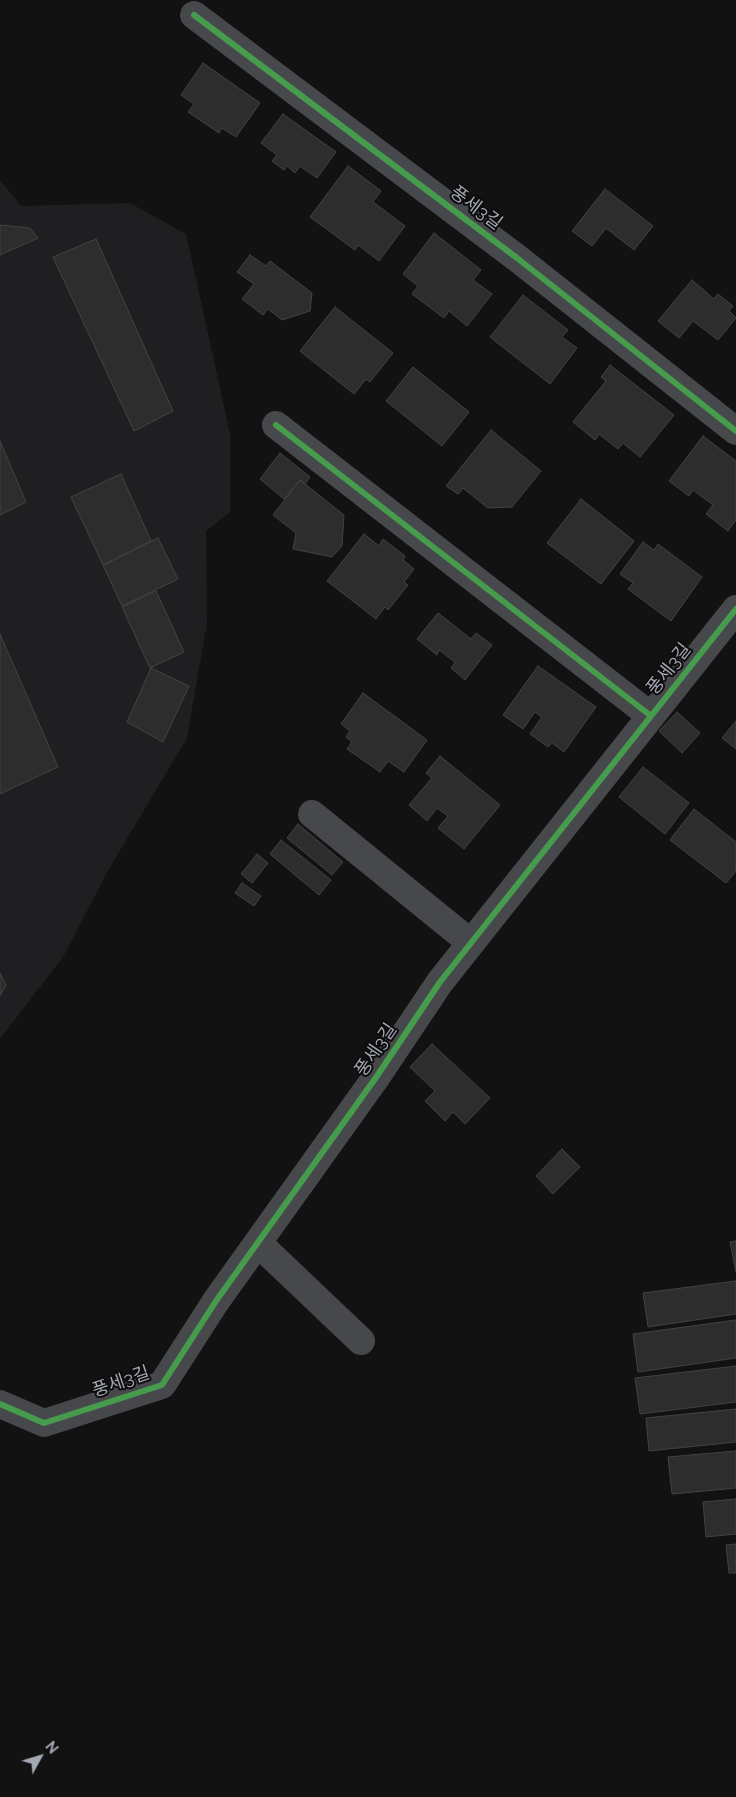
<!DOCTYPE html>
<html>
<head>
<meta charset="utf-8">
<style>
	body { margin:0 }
	#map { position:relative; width:736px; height:1797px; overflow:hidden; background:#121213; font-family:Raleway,sans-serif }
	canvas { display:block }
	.north { position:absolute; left:15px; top:1732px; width:50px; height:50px; -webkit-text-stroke:4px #0d0d0e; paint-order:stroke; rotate:51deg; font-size:14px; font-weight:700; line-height:20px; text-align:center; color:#a4a8b3 }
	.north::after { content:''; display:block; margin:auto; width:18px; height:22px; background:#a4a8b3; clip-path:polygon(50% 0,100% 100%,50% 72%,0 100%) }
</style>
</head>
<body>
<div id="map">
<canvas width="736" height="1797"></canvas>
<div class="north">N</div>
</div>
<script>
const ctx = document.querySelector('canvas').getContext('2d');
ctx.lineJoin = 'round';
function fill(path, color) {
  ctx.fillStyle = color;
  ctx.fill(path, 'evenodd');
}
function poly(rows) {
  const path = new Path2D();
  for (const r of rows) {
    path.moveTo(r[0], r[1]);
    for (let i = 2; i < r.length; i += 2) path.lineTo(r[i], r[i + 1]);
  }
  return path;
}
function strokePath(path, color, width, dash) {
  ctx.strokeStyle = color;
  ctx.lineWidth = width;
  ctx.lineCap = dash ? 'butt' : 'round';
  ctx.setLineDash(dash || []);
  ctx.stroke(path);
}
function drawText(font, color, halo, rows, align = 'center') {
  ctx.font = font + ' Raleway,"Noto Sans KR",sans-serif';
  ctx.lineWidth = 4;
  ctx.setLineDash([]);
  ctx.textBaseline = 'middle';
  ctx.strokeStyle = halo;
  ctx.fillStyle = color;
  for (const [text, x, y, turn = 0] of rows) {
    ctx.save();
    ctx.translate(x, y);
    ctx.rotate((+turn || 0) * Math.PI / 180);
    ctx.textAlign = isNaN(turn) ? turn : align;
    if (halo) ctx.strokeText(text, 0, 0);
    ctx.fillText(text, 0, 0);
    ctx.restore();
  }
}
fill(poly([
	[0,180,21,206,130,203,186,234,230,433,230,512,206,531,207,623,187,738,109,869,63,957,0,1039]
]), '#1f1f21');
const building = poly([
	[203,63,260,103,236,137,222,128,219,133,188,112,194,104,181,95,203,63],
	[283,114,336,152,317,178,300,166,295,173,287,166,284,170,272,161,277,155,261,143,283,114],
	[348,166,381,191,373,202,405,226,379,261,358,245,355,250,310,217,348,166],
	[605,189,653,226,634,250,606,228,592,246,572,231,605,189],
	[0,225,30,228,38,238,0,255,0,225],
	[434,233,481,270,473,280,492,294,467,326,449,311,444,318,412,294,418,286,403,274,434,233],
	[96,239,173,411,134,431,53,257,96,239],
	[250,255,266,266,270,261,312,293,310,311,282,320,268,309,263,315,242,299,254,284,237,272,250,255],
	[692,280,714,299,718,294,733,306,729,311,736,318,718,340,693,321,679,338,658,321,692,280],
	[523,295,568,330,562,337,577,348,550,384,490,337,523,295],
	[335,307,393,353,370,382,366,379,354,394,300,351,335,307],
	[610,365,674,415,640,457,623,443,618,449,599,434,595,440,573,422,606,381,601,377,610,365],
	[413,367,469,412,442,446,386,401,413,367],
	[491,430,541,471,512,507,488,508,463,488,458,494,446,486,491,430],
	[703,436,736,461,736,520,728,531,706,514,713,505,693,490,689,496,669,481,703,436],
	[0,441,26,502,0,515,0,441],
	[280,453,310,477,305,484,300,480,284,499,260,479,280,453],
	[121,474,151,541,103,565,71,497,121,474],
	[300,480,344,515,342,546,332,557,293,549,296,533,273,515,300,480],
	[581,499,634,541,601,584,547,543,581,499],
	[364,534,379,546,383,539,405,556,403,560,414,569,404,582,408,585,388,610,385,607,376,619,327,581,364,534],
	[158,538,178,579,122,606,103,565,158,538],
	[643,542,654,550,658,544,702,577,671,621,628,589,633,583,620,574,643,542],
	[156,591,184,652,150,668,122,607,156,591],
	[438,613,471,639,476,633,492,645,465,680,451,668,455,662,439,650,437,655,417,639,438,613],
	[0,634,58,767,0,794,0,634],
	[538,666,596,707,564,752,552,743,548,747,530,734,542,717,535,712,523,729,503,715,538,666],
	[151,668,189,686,163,742,127,722,151,668],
	[363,693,427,740,404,772,388,761,380,772,347,749,352,742,346,737,350,731,341,724,363,693],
	[677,712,700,733,682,753,659,731,677,712],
	[736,721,736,749,722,738,736,721],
	[440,756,500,805,464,849,438,828,448,816,437,808,427,821,409,805,432,778,426,773,440,756],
	[643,767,689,803,665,834,619,797,643,767],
	[694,809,736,842,736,871,726,883,670,840,694,809],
	[298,824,343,862,332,875,287,838,298,824],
	[281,840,331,880,319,895,270,854,281,840],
	[257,854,268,863,252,883,241,874,257,854],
	[242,883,261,896,254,906,235,893,242,883],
	[0,973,6,985,0,996,0,973],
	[432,1044,490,1098,465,1124,453,1112,445,1121,425,1101,435,1091,410,1067,432,1044],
	[562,1149,580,1167,553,1194,536,1176,562,1149],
	[736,1241,736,1272,730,1242,736,1241],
	[736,1281,736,1314,648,1327,643,1293,736,1281],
	[736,1320,736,1358,638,1372,633,1334,736,1320],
	[736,1366,736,1402,640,1414,635,1378,736,1366],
	[736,1409,736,1442,649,1451,646,1418,736,1409],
	[736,1451,736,1488,672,1494,668,1457,736,1451],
	[736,1499,736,1534,706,1537,703,1502,736,1499],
	[736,1544,736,1573,729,1573,726,1545,736,1544]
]);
fill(building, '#2d2d2e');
strokePath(building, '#424346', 1);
strokePath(poly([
	[194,15,517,258,736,431],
	[276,425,651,716],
	[312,814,471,943],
	[258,1243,361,1341],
	[0,1404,44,1423,162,1385,216,1301,377,1076,440,982,736,609]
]), '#47484b', 28);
strokePath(poly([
	[194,15,517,258,736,431],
	[276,425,651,716],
	[0,1404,44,1423,162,1385,216,1301,377,1076,440,982,736,609]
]), '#469c4c', 6);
drawText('18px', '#a4a8b3', '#0d0d0e', [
	["풍세3길",476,208,37],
	["풍세3길",669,669,-52],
	["풍세3길",376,1050,-56],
	["풍세3길",121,1382,-19]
]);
</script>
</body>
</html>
